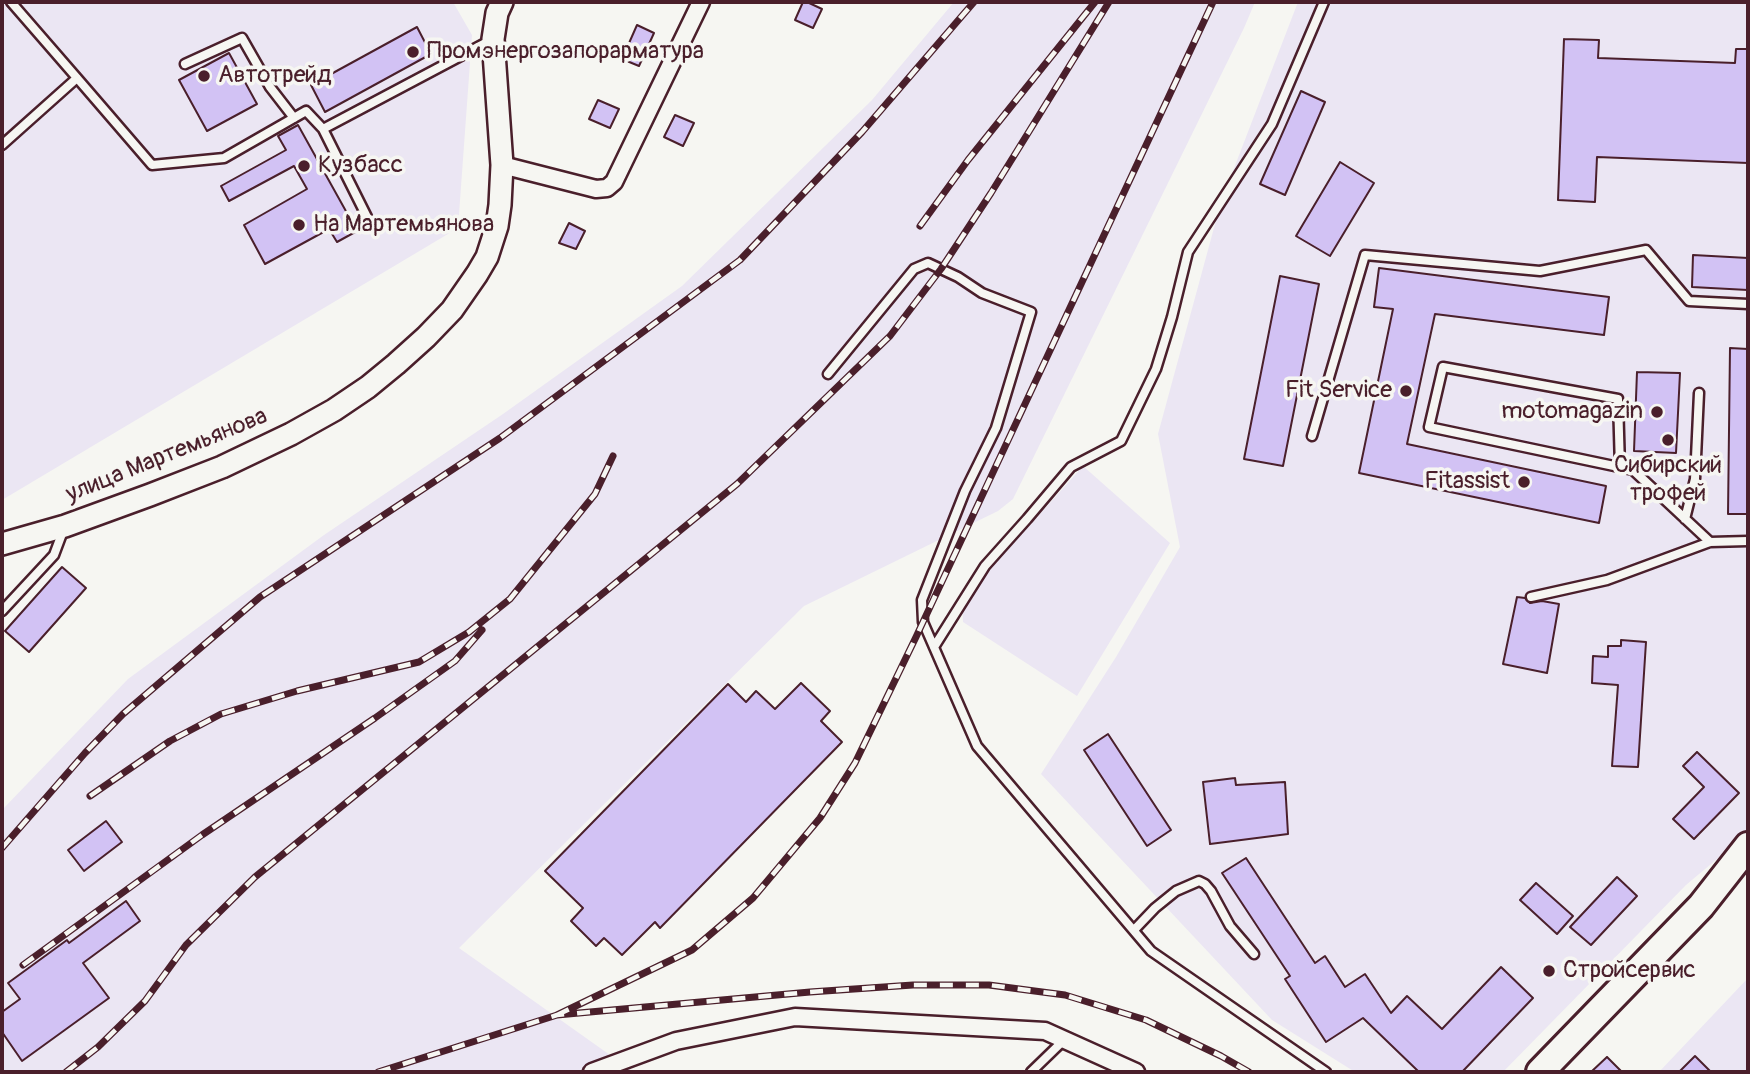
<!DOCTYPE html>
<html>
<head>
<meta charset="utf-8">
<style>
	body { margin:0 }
	#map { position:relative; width:1750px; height:1074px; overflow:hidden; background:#f6f6f2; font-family:Pangolin,sans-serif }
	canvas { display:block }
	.frame { position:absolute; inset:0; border:4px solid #4a1f2b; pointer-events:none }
</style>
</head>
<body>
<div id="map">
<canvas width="1750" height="1074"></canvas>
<div class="frame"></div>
</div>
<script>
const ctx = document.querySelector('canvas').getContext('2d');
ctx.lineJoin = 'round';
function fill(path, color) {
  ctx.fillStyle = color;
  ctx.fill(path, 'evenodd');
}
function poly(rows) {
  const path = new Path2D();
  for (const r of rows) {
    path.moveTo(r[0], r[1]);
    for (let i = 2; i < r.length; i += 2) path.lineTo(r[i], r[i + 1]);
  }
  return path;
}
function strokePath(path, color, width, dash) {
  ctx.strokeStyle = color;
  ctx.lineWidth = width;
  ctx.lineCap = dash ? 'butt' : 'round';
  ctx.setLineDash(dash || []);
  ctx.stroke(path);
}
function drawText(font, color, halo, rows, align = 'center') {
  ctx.font = font + ' Pangolin,sans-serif';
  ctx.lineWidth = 7;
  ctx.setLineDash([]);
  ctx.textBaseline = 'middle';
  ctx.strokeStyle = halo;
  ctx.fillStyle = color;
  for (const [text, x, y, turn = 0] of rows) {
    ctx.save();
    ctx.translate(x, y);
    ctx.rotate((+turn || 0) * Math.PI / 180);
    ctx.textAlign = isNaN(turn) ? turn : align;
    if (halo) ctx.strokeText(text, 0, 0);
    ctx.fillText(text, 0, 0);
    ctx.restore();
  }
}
fill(poly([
	[2,2,453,2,472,35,458,228,2,500],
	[954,2,1255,2,1244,28,1013,499,998,511,804,606,459,948,634,1072,2,1072,2,810,128,679,324,535,503,414,682,286,872,100],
	[1298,2,1748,2,1748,833,1686,885,1503,1072,1355,1072,1272,1020,1041,774,1116,657,1180,547,1158,434,1221,202],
	[1083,466,1170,543,1077,696,963,622,962,601],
	[1748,978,1748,1072,1659,1072]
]), '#ebe6f3');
const building = poly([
	[803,2,807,2,822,9,813,28,795,20,803,2],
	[637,25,654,33,639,66,622,59,637,25],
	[417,27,431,54,325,112,311,85,417,27],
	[1564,39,1599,40,1598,58,1735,63,1736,49,1748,49,1748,163,1597,157,1595,202,1558,200,1564,39],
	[229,53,257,104,207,131,179,80,229,53],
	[1301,91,1325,102,1285,195,1260,184,1301,91],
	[598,100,619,109,610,128,589,119,598,100],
	[675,115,694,123,683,146,664,137,675,115],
	[298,125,357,231,337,242,329,229,265,264,244,225,307,189,294,166,229,201,221,186,286,150,278,136,298,125],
	[1340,162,1374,183,1330,256,1296,236,1340,162],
	[569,223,585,231,576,249,559,243,569,223],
	[1693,255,1748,258,1748,290,1692,287,1693,255],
	[1379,268,1609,297,1604,335,1435,314,1407,444,1606,486,1599,523,1359,473,1393,309,1374,307,1379,268],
	[1280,276,1319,284,1283,466,1244,459,1280,276],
	[1730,348,1748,349,1748,514,1728,514,1730,348],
	[1637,372,1680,373,1676,453,1634,451,1637,372],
	[62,567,86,588,29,652,5,631,62,567],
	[1517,597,1525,598,1530,603,1542,601,1559,604,1547,673,1503,664,1517,597],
	[1621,640,1646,642,1638,767,1612,766,1618,685,1592,683,1593,656,1608,657,1608,646,1621,646,1621,640],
	[801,683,830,711,821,721,842,742,660,928,655,922,622,955,604,938,596,946,571,921,583,908,545,871,728,684,746,702,756,691,775,709,801,683],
	[1108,734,1171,830,1147,846,1084,750,1108,734],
	[1697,752,1739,793,1694,839,1673,819,1704,787,1683,766,1697,752],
	[1235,778,1236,785,1285,782,1288,834,1210,844,1203,782,1235,778],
	[106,821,122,842,84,871,68,850,106,821],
	[1246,858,1315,963,1325,956,1345,987,1365,974,1391,1013,1407,996,1442,1029,1501,967,1533,998,1462,1072,1419,1072,1363,1018,1326,1042,1285,979,1290,976,1222,873,1246,858],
	[1617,877,1637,896,1591,945,1570,927,1617,877],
	[1536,883,1573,916,1557,934,1520,900,1536,883],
	[126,901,140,921,83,963,109,998,22,1061,2,1032,2,1012,20,999,8,983,67,940,69,943,126,901],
	[1695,1056,1711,1072,1679,1072,1695,1056],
	[1607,1057,1622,1072,1591,1072,1607,1057]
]);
fill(building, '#d2c2f4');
strokePath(building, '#4a1f2b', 2);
const service = poly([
	[11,2,77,78],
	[185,64,242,38,270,87,294,118],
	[323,129,367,217],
	[2,145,77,78,152,165,224,158,306,111,323,129,491,40],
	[828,374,914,269,928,263,958,277,982,293,1031,312,996,428,965,491,922,600,923,622,977,746,1151,951,1326,1072],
	[1312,436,1365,255,1540,271,1646,250,1689,301,1748,304],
	[1620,468,1618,399,1443,367,1429,427,1633,470,1710,542],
	[1685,519,1695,479,1699,393],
	[1531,597,1607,580,1710,542,1748,541],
	[2,611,54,555,63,531],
	[934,647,985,566,1027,519,1071,467,1121,441,1156,369,1172,317,1188,252,1272,124,1324,2],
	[1134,930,1155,908,1176,891,1199,881,1205,884,1211,891,1230,926,1254,954],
	[1031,1072,1064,1040]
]);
const minor = poly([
	[502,165,596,189,607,188,614,182,701,2],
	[592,1072,676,1041,795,1017,1045,1031,1136,1072]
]);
const tertiary = poly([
	[2,544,65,526,150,495,222,467,291,434,334,410,368,387,396,364,426,337,452,310,477,274,487,257,497,226,500,205,502,165,493,39,497,13,502,2]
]);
const primary = poly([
	[1540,1072,1701,906,1748,846]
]);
strokePath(service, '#4a1f2b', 13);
strokePath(minor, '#4a1f2b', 21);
strokePath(tertiary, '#4a1f2b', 26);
strokePath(primary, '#4a1f2b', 32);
strokePath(service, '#f6f6f2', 8);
strokePath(minor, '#f6f6f2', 16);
strokePath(tertiary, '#f6f6f2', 21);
strokePath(primary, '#f6f6f2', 26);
const rail = poly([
	[920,226,968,160,1095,2],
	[90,796,170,741,221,714,297,691,419,662,469,632,510,599,595,494,613,456],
	[2,848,85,753,123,714,260,597,500,438,740,260,862,132,974,2],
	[23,965,202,835,375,718,455,661,482,630],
	[557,1015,692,950,753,898,820,818,855,763,916,637,1213,2],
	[66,1072,98,1047,145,1001,186,945,255,877,737,484,890,336,941,269,991,193,1109,2],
	[378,1072,557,1015,810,992,913,985,989,985,1065,995,1146,1020,1221,1056,1249,1072]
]);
strokePath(rail, '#4a1f2b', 7);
strokePath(rail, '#f6f6f2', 4.5, [13]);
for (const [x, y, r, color] of [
	[413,52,7,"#4a1f2b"],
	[204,76,7,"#4a1f2b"],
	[304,166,7,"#4a1f2b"],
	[299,225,7,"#4a1f2b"],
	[1406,391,7,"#4a1f2b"],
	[1657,412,7,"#4a1f2b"],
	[1668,440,7,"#4a1f2b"],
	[1524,482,7,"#4a1f2b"],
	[1549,971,7,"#4a1f2b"]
]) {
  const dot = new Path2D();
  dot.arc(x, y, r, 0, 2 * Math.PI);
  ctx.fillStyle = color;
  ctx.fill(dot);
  strokePath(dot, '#f6f6f2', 2.5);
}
drawText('24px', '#4a1f2b', '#f6f6f2', [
	["Промэнергозапорарматура",427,52],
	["Автотрейд",218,76],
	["Кузбасс",318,166],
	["На Мартемьянова",313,225],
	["Fit Service",1392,391,"right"],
	["motomagazin",1643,412,"right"],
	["Сибирский",1668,466,"center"],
	["трофей",1668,494,"center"],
	["Fitassist",1510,482,"right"],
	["Стройсервис",1563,971]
], 'left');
drawText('24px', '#4a1f2b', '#f6f6f2', [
	["улица Мартемьянова",167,456,-22]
]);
</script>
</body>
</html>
